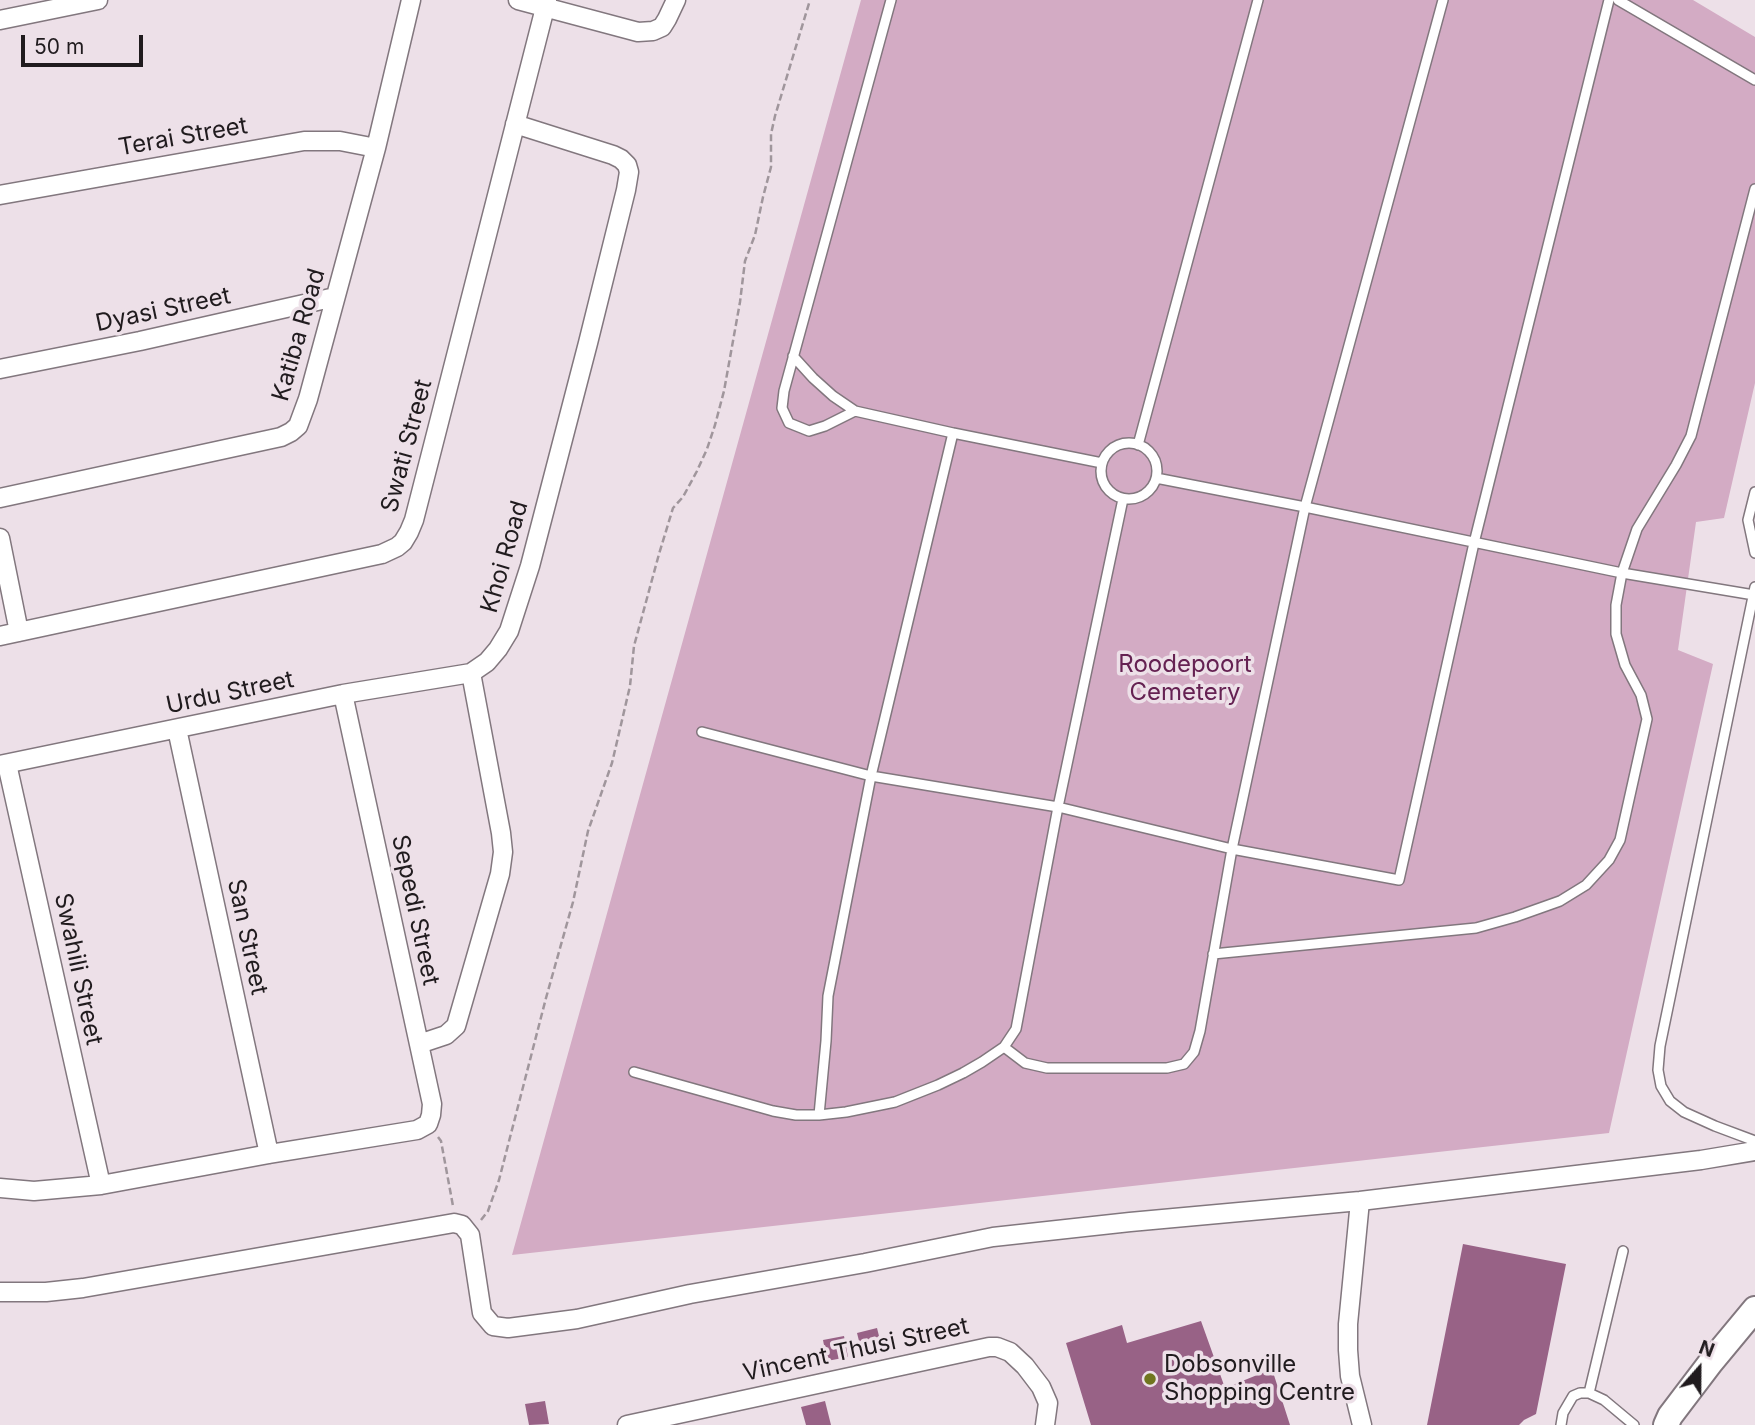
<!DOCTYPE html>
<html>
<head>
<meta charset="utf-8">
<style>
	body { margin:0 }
	#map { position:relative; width:1755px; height:1425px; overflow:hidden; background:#ede0e8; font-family:Inter,sans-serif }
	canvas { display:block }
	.north { position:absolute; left:1664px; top:1334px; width:70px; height:70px; -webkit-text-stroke:5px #ede0e8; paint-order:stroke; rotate:21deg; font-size:19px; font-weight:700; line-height:28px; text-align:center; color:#201b1e }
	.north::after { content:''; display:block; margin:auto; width:24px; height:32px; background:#201b1e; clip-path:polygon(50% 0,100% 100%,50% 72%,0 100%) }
	.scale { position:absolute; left:21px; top:35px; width:122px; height:32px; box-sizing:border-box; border:4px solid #201b1e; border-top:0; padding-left:9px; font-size:21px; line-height:24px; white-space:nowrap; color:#201b1e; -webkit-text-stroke:5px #ede0e8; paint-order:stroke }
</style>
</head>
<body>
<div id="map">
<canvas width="1755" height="1425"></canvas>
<div class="north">N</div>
<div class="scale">50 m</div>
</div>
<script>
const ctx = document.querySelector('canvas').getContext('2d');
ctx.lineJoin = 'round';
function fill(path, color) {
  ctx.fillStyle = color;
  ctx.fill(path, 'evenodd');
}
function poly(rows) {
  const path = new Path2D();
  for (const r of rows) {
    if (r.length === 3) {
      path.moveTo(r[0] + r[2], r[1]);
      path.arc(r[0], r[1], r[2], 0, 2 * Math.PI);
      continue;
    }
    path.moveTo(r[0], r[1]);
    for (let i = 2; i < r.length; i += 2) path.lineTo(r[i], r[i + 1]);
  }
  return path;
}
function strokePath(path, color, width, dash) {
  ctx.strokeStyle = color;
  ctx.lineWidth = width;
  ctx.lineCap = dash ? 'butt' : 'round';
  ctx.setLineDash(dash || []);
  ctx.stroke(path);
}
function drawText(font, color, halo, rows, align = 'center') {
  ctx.font = font + ' Inter,sans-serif';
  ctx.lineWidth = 7;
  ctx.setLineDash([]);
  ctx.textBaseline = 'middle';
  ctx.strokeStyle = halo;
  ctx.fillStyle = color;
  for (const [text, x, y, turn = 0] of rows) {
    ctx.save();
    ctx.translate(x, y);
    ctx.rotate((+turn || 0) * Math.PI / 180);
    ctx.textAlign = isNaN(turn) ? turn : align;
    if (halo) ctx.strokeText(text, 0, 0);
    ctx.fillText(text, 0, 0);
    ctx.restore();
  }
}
fill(poly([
	[861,0,1693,0,1755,37,1755,383,1724,518,1696,522,1678,650,1713,664,1609,1133,512,1255]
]), '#d3abc4');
fill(poly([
	[1463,1244,1566,1264,1536,1414,1524,1420,1519,1425,1427,1425],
	[1201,1321,1225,1388,1272,1369,1290,1425,1091,1425,1066,1343,1122,1325,1127,1343],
	[877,1328,883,1352,863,1357,857,1333],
	[844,1336,848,1357,827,1361,823,1340],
	[545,1401,549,1424,529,1425,525,1404],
	[825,1401,831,1425,806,1425,801,1407]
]), '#986286');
const service = poly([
	[1618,0,1755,80],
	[793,356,813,378,833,396,855,411,953,433,1102,463],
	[855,411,825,426,809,431,789,423,782,408,784,391,891,0],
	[1129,471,28],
	[1138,445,1258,0],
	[1156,478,1305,507,1622,573,1754,595],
	[1755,492,1748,520,1755,553],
	[1755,587,1660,1046,1658,1070,1661,1086,1670,1101,1684,1112,1715,1126,1755,1141],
	[702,732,871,776,1058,807,1232,849,1399,880,1474,543,1609,0],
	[1213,954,1476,928,1515,917,1560,901,1586,885,1609,860,1620,840,1647,719,1641,695,1625,665,1616,634,1616,605,1622,573,1637,529,1676,465,1691,436,1755,189],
	[1004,1047,1025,1063,1047,1068,1167,1068,1184,1064,1194,1052,1200,1031,1232,849,1305,507,1443,0],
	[634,1072,773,1111,796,1115,819,1115,846,1112,895,1102,938,1085,963,1073,982,1062,1004,1047,1016,1029,1058,807,1123,499],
	[819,1115,826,1041,828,996,871,776,953,433],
	[1589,1393,1623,1251],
	[1561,1425,1563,1413,1573,1396,1580,1393,1589,1393,1604,1400,1634,1425]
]);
const minor = poly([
	[518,0,638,32,653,31,662,27,667,19,676,0],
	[0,20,98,0],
	[0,195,304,141,340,141,376,148],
	[0,369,140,341,335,297],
	[0,498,281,437,291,432,298,426,308,399,376,148,411,0],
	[0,538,19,632],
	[0,636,382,554,397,547,403,542,409,532,414,520,547,0],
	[177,729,269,1154],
	[7,764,101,1185],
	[0,765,343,694,471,673,487,662,498,649,509,631,530,566,588,343,626,190,629,172,627,165,621,159,613,155,515,124],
	[419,1044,446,1035,456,1026,500,874,503,852,501,833,471,673],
	[0,1188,34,1191,101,1185,269,1154,417,1130,428,1124,431,1115,432,1104,343,694],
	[1360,1201,1348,1324,1348,1350,1350,1376,1362,1425],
	[0,1292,46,1292,83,1288,454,1223,462,1225,470,1235,482,1313,493,1326,508,1328,577,1319,690,1294,865,1263,993,1237,1130,1222,1360,1201,1701,1160,1755,1151],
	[627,1425,989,1347,997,1347,1010,1352,1025,1366,1041,1387,1048,1403,1045,1425]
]);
const secondary = poly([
	[1666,1425,1670,1416,1711,1362,1755,1309]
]);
strokePath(service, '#82777e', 12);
strokePath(minor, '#82777e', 21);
strokePath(secondary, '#82777e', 28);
strokePath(poly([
	[438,1137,441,1141,453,1206],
	[481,1220,488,1211,499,1180,546,998,573,902,588,831,612,763,630,686,634,646,659,554,673,508,683,497,697,471,707,449,715,425,724,391,740,302,745,261,755,235,763,197,771,167,771,134,775,116,810,0]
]), '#a0969c', 2.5, [7, 3.5]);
strokePath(service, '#fff', 9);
strokePath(minor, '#fff', 18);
strokePath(secondary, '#fff', 24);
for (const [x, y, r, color] of [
	[1150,1379,7,"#70761f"]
]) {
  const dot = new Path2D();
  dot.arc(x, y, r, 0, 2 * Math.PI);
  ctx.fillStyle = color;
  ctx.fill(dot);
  strokePath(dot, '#ede0e8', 2.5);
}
drawText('24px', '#201b1e', '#ede0e8', [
	["Terai Street",183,137,-10],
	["Dyasi Street",163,310,-12],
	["Katiba Road",299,335,-74],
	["Swati Street",407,446,-75],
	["Khoi Road",505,557,-74],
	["Urdu Street",230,693,-12],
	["Sepedi Street",415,910,78],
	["San Street",247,937,78],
	["Swahili Street",78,969,78],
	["Vincent Thusi Street",856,1350,-12]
]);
drawText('24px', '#652152', '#ede0e8', [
	["Roodepoort",1185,665],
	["Cemetery",1185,693]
]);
drawText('24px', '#201b1e', '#ede0e8', [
	["Dobsonville",1164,1365],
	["Shopping Centre",1164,1393]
], 'left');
</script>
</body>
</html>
